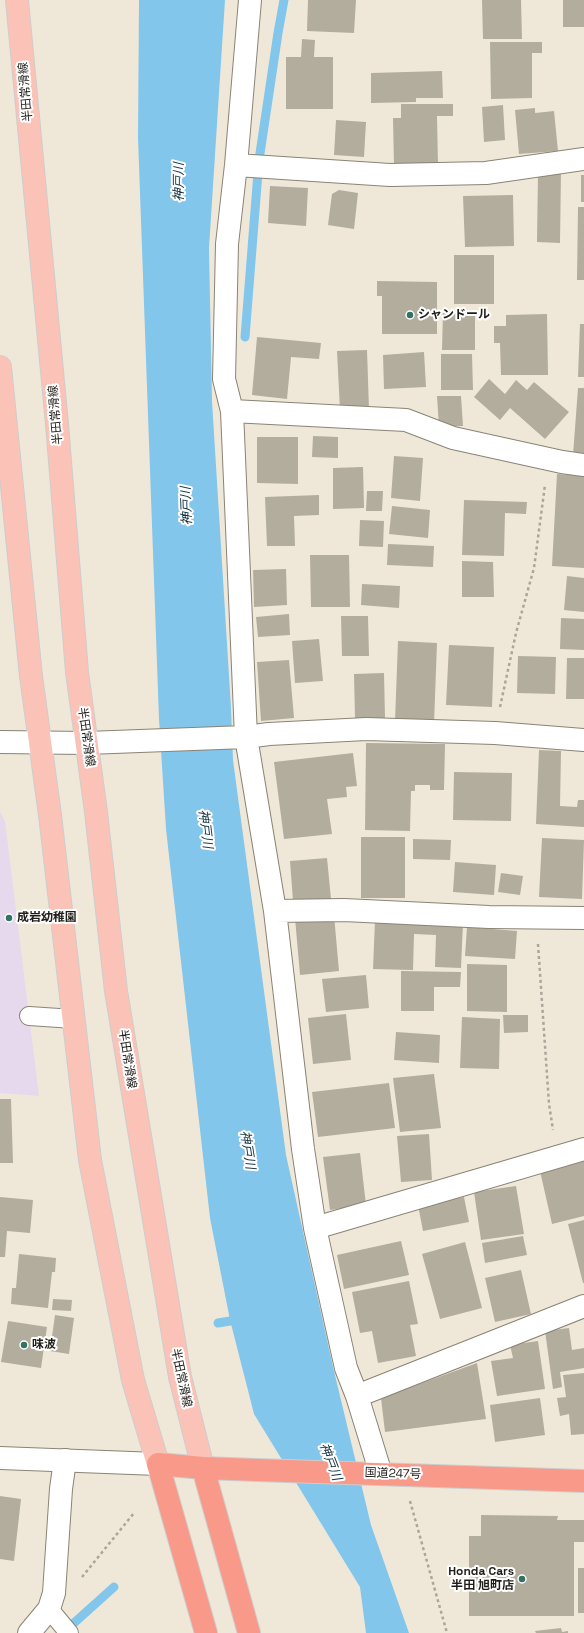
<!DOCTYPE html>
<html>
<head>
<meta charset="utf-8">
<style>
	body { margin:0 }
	canvas { display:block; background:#efe8d9 }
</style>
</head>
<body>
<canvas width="584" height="1633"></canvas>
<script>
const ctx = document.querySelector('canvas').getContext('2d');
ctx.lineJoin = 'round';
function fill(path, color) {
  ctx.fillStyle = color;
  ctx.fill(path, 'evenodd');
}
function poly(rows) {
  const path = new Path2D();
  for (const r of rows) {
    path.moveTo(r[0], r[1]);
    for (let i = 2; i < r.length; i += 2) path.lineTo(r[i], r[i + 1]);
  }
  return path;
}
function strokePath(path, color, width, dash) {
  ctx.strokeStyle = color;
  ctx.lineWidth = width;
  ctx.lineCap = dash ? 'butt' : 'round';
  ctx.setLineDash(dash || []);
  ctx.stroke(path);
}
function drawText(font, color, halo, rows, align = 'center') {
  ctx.font = font + ' "Space Grotesk","Noto Sans JP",sans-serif';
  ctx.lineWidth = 4;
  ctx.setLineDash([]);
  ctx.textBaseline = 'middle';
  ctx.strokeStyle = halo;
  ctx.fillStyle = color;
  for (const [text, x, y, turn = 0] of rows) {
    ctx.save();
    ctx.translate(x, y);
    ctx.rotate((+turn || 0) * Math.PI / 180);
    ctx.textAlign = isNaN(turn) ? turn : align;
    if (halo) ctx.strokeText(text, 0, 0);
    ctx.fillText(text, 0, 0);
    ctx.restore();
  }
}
fill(poly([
	[0,812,5,821,39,1096,0,1093]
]), '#e6d9ed');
fill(poly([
	[139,0,225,0,209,248,212,401,231,708,233,760,286,1155,334,1371,371,1525,409,1633,366,1633,360,1587,254,1414,230,1320,210,1218,166,829,159,719,138,138]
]), '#83c6eb');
strokePath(poly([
	[245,337,259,160,278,33,284,0],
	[218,1323,242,1319],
	[65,1631,114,1587]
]), '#83c6eb', 9);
fill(poly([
	[308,0,356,0,354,33,307,31],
	[482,0,521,0,522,39,483,39],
	[563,0,584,0,584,27,563,27],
	[302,39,315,40,314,57,333,57,333,109,286,109,286,57,301,57],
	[490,42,542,42,542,53,532,53,532,98,491,99],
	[442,71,443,98,416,98,416,102,371,103,371,73],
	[401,104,453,104,453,116,437,116,438,165,394,165,393,118,401,118],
	[503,105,505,140,484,142,482,107],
	[535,108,535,113,554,111,558,151,519,154,515,110],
	[336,120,366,122,364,157,334,155],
	[561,170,560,243,537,242,538,173],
	[581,175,584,175,584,202,581,202],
	[270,186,308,188,306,226,268,223],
	[339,190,358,193,354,229,328,225,332,194],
	[513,195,514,246,465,247,463,196],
	[578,207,584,207,584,280,577,280],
	[454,255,494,255,494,304,454,304],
	[377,281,437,282,437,334,382,334,382,296,377,296],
	[443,313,475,314,475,350,442,350],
	[547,314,548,375,501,375,500,343,494,343,494,326,506,326,506,315],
	[580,324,584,324,584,377,578,377],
	[257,337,321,343,319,359,291,357,287,399,252,395],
	[367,350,369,409,340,410,337,351],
	[424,352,426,387,384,389,383,355],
	[441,354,472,354,473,390,441,390],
	[489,379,505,394,516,380,527,390,534,382,569,412,545,439,510,408,500,420,474,397],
	[578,388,584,388,584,456,573,455],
	[437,396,461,396,463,426,439,427],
	[313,436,338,437,338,458,312,457],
	[257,437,298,437,298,484,257,483],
	[394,456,423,458,420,501,391,498],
	[363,467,364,508,333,509,333,468],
	[557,474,584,476,584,568,552,566],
	[367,491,383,491,382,511,366,511],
	[319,495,319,515,294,516,295,546,267,546,265,497],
	[464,500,527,502,526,514,505,513,504,556,462,555],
	[392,506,430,510,428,538,389,534],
	[360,520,384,521,383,547,359,546],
	[388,544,434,546,433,567,387,565],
	[310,555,349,555,350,607,311,607],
	[462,561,493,562,494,597,462,597],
	[286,569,287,605,254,607,253,570],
	[567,576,584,578,584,612,564,610],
	[362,584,400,586,399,608,361,605],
	[289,614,290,635,258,637,256,617],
	[341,616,368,616,369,656,342,656],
	[561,618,584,619,584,650,560,649],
	[319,639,323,681,295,683,292,641],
	[398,641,437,643,434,724,395,721],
	[449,645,494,647,492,707,446,705],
	[518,656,556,657,555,694,517,693],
	[567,658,584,658,584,699,566,699],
	[289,660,294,718,261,721,257,662],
	[384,673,385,718,355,718,354,674],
	[366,743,445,744,444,790,430,790,430,785,415,785,415,791,411,791,410,831,365,830],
	[539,750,561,751,560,806,577,807,578,800,584,800,584,827,536,824],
	[353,753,357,786,346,787,347,797,327,799,332,834,284,839,274,762],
	[454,772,512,773,511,821,453,820],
	[361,837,405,837,405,898,361,898],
	[542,838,584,840,582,899,539,897],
	[413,839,451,840,450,860,413,859],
	[327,858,331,899,293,901,290,861],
	[455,862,496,865,494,895,453,892],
	[501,873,523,876,520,895,498,892],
	[334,915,339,971,300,975,295,918],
	[375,920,463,923,461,968,435,967,436,935,414,934,413,970,373,969],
	[467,927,517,931,515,959,465,956],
	[467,964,507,965,507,1012,467,1011],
	[401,971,461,972,460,987,434,987,434,1011,401,1011],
	[366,975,369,1008,326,1012,322,979],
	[346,1014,351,1060,313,1064,308,1018],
	[503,1015,528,1015,528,1032,504,1033],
	[462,1017,500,1019,499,1069,460,1068],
	[396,1032,440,1035,439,1063,394,1060],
	[434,1074,441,1128,400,1132,393,1078],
	[389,1083,395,1128,318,1137,312,1092],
	[0,1099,11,1099,13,1163,0,1163],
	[429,1134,432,1180,401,1182,397,1136],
	[360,1153,366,1205,330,1210,323,1157],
	[584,1160,584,1216,552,1224,540,1171],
	[516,1186,524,1234,481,1240,474,1192],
	[0,1197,33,1200,30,1233,7,1231,5,1257,0,1257],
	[464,1197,469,1222,423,1231,418,1205],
	[584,1220,584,1283,583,1283,568,1224],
	[523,1236,527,1255,485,1263,482,1243],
	[401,1241,409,1275,344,1289,337,1255],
	[465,1242,482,1308,440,1319,422,1254],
	[19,1254,56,1258,55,1272,52,1272,48,1308,11,1304,12,1288,16,1288],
	[521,1270,531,1314,495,1322,485,1278],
	[409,1281,418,1324,410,1325,416,1356,378,1363,372,1331,360,1333,352,1292],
	[53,1299,72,1300,71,1311,52,1310],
	[55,1315,74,1318,69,1354,50,1351],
	[8,1321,47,1327,41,1368,1,1362],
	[569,1328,572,1350,584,1348,584,1368,560,1372,562,1387,553,1389,545,1331],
	[538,1341,545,1389,497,1396,491,1361,513,1358,510,1345],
	[477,1363,486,1419,385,1432,381,1398],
	[584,1373,584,1434,571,1435,569,1414,560,1416,557,1398,566,1397,563,1375],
	[540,1398,545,1435,495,1442,490,1405],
	[0,1496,21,1499,14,1561,0,1559],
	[481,1515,558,1516,557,1520,584,1520,584,1542,574,1542,574,1616,469,1616,469,1536,481,1536],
	[578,1568,584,1568,584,1613,578,1613],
	[561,1628,562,1632,568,1631,568,1633,536,1633,535,1631]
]), '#b3ad9e');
const lane = poly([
	[29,1016,74,1019],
	[49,1609,69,1633]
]);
const street = poly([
	[250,0,236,165,227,244,224,379,232,411,246,737,275,911,303,1149,315,1228,346,1368,357,1396,381,1474],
	[236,165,390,175,486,173,584,159],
	[232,411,406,420,453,438,562,462,584,465],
	[87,743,246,737,269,734,366,729,495,733,584,740],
	[275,911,344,910,489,917,584,918],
	[315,1228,584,1149],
	[357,1396,584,1306],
	[29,1633,49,1609,54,1593,61,1489,65,1460]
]);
const secondary = poly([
	[0,742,87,743],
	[0,1458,158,1464]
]);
const primary = poly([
	[17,0,57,424,77,672,96,812,116,991,180,1377,203,1468],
	[0,367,31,676,50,815,90,1160,133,1380,158,1464]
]);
const highway = poly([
	[203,1468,249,1633],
	[206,1633,158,1464,203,1468,257,1470,584,1481]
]);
strokePath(lane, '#8a8376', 20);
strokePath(street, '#8a8376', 24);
strokePath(secondary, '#8a8376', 24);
strokePath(primary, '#cecdcc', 24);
strokePath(highway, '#cecdcc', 24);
strokePath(poly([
	[500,707,516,633,534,568,545,485],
	[538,944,549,1104,553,1130],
	[410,1501,447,1633],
	[82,1577,134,1513]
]), '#aba69a', 2.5, [3, 3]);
strokePath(lane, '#fff', 18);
strokePath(street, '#fff', 22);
strokePath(secondary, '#fff', 22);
strokePath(primary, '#fbc2b8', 22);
strokePath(highway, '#f99989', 22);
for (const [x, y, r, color] of [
	[410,315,4,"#327362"],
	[9,918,4,"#327362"],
	[24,1345,4,"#327362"],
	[522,1579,4,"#327362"]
]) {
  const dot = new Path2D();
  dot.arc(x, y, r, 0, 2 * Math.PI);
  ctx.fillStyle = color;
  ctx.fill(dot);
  strokePath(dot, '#fff', 1.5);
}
drawText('12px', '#201d18', '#fff', [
	["半田常滑線",26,92,-95],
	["半田常滑線",56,415,-95],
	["半田常滑線",86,737,82],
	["半田常滑線",127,1059,81],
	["半田常滑線",181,1378,78],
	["国道247号",393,1474,2]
]);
drawText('bold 12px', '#201d18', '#fff', [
	["シャンドール",418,315],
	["成岩幼稚園",17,918],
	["味波",32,1345],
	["Honda Cars",514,1572,"right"],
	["半田 旭町店",514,1586,"right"]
], 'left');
drawText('italic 13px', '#143343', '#fff', [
	["神戸川",179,182,-90],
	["神戸川",187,506,-92],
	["神戸川",205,829,83],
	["神戸川",247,1150,81],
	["神戸川",330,1462,69]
]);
</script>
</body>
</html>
